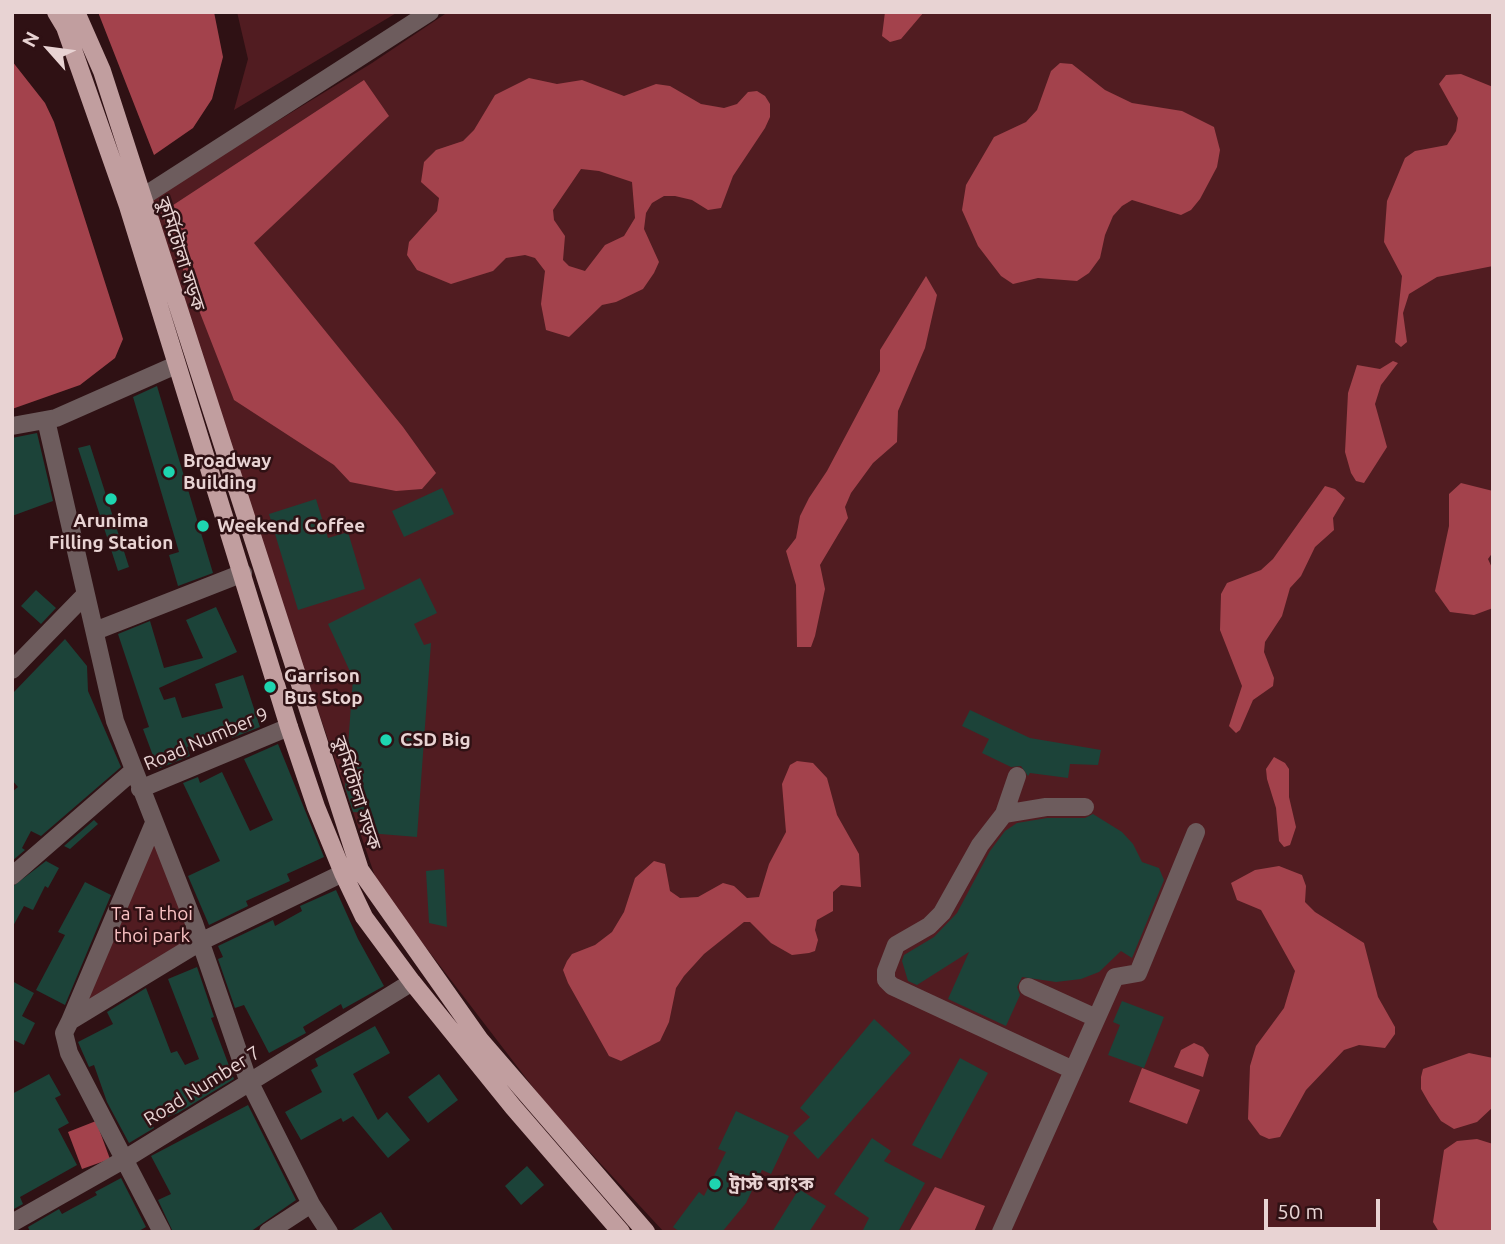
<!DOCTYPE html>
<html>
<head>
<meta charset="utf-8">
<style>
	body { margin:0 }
	#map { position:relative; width:1505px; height:1244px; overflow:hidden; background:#2f1114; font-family:Ubuntu,sans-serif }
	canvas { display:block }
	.frame { position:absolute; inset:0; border:14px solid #e8d3d3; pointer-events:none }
	.north { position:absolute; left:14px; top:14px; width:70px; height:70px; -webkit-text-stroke:5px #2f1114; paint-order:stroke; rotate:298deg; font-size:19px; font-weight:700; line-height:28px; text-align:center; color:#e8d3d3 }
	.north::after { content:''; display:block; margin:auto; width:24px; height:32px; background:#e8d3d3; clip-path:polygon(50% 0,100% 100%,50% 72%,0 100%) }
	.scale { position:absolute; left:1264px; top:1199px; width:116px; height:32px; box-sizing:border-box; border:4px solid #e8d3d3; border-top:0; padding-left:9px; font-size:21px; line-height:24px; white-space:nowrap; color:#e8d3d3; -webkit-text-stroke:5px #2f1114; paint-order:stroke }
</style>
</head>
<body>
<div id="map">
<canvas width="1505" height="1244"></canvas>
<div class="frame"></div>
<div class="north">N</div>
<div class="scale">50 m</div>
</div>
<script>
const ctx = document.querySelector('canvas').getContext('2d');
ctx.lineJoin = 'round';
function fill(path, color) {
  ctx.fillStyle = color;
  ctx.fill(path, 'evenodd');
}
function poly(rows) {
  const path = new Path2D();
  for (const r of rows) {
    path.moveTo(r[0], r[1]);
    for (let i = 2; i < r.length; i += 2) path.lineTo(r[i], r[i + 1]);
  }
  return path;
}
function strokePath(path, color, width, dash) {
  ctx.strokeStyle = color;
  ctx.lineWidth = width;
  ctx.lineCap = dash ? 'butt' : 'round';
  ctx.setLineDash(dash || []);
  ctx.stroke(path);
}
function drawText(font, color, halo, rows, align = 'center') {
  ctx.font = font + ' Ubuntu,"Noto Sans Bengali",sans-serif';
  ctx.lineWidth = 5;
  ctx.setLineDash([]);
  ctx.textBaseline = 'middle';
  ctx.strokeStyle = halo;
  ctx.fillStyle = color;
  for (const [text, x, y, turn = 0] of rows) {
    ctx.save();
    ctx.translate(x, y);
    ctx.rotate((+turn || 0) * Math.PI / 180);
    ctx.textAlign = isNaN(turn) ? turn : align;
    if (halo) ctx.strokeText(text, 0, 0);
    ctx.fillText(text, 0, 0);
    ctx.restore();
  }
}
fill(poly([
	[237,12,398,12,234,110,248,59],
	[448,12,1493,12,1493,1232,664,1232,549,1108,378,885,144,203,372,63],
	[154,834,195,939,77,1012]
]), '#511c21');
fill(poly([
	[98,12,214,12,223,57,212,99,193,128,154,155],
	[885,12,924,12,901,39,890,42,882,36],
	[12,61,45,103,54,122,123,339,115,358,80,385,12,409],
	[1060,63,1072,64,1105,90,1132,103,1182,111,1214,127,1220,150,1217,167,1200,199,1191,210,1181,215,1132,200,1122,206,1113,216,1105,235,1100,258,1089,273,1077,281,1038,278,1013,284,1001,276,978,246,962,210,966,185,994,137,1026,122,1037,110,1051,71],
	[1461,74,1493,87,1493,266,1437,277,1409,294,1403,313,1407,342,1401,347,1395,342,1402,276,1384,242,1387,201,1405,158,1415,151,1447,145,1456,131,1458,118,1439,84,1446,75],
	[529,78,557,84,582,80,624,96,656,84,670,86,701,104,724,108,737,104,748,92,757,91,765,96,770,104,770,117,765,128,733,176,721,208,708,210,692,200,675,196,664,196,652,203,646,213,644,229,659,262,654,273,643,289,616,302,602,305,569,337,546,330,541,304,545,271,535,258,525,255,506,258,493,271,451,284,417,270,407,255,409,242,437,211,439,198,421,182,424,162,436,150,463,141,474,130,495,95],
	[581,169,599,171,632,182,635,218,624,236,605,245,585,271,569,266,563,260,565,236,554,220,553,210],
	[364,80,389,116,254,243,403,427,436,473,422,489,396,491,350,482,334,465,234,400,161,213],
	[926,276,937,295,925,348,898,411,897,442,873,463,851,493,845,507,848,518,820,565,825,589,815,636,811,647,797,647,796,585,786,551,796,538,800,516,809,498,827,471,880,371,880,350],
	[1393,361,1398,363,1381,385,1375,404,1387,447,1364,483,1356,481,1351,473,1345,452,1348,393,1357,365,1380,369],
	[1461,483,1493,491,1493,552,1488,559,1493,570,1493,608,1474,615,1450,612,1435,591,1449,526,1449,494],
	[1325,486,1335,489,1345,498,1333,518,1334,530,1315,547,1301,576,1290,588,1282,616,1265,642,1264,652,1274,678,1273,686,1253,700,1240,730,1236,733,1229,726,1242,686,1220,630,1221,594,1227,583,1261,570,1273,559],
	[1274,757,1285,763,1289,769,1289,797,1296,827,1290,845,1284,847,1279,841,1276,808,1267,779,1266,769],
	[797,761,813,763,827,778,837,815,859,854,861,887,841,885,833,892,833,911,817,920,815,930,818,940,815,951,809,953,792,955,771,943,750,922,744,922,704,954,684,976,676,988,669,1022,660,1041,621,1061,609,1056,568,983,563,970,567,961,572,954,595,945,612,932,624,912,635,878,654,861,665,864,670,891,680,898,698,897,723,883,734,886,747,898,759,897,769,864,786,832,782,784,790,765],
	[1279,866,1302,875,1306,886,1305,902,1315,912,1364,943,1378,997,1395,1027,1395,1034,1385,1048,1359,1045,1344,1050,1306,1090,1280,1137,1269,1139,1260,1135,1248,1119,1250,1066,1256,1046,1284,1008,1295,971,1261,910,1237,900,1231,883,1255,870],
	[1194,1043,1203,1047,1209,1055,1203,1077,1174,1067,1181,1050],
	[1469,1053,1493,1058,1493,1107,1477,1122,1454,1129,1441,1121,1429,1103,1421,1089,1421,1077,1423,1069],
	[1142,1068,1200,1090,1187,1124,1129,1102],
	[96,1121,110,1159,82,1169,68,1132],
	[1477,1139,1493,1144,1493,1232,1439,1232,1433,1222,1444,1150,1457,1141],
	[935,1187,985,1206,974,1232,909,1232]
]), '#a3424c');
fill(poly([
	[157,386,213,573,178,586,169,555,179,552,133,397],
	[37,433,53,501,12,516,12,438],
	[90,445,129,567,118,571,78,448],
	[442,488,454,514,404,537,392,511],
	[316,499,328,538,348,532,365,589,298,610,269,514],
	[420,578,437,613,414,624,424,645,431,643,417,837,368,833,369,813,353,812,345,787,353,678,328,624],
	[36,590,56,608,41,624,21,606],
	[216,607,237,652,159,688,164,700,175,697,182,718,223,708,215,684,243,675,260,727,232,738,231,735,187,747,190,756,158,769,143,729,149,727,118,634,150,621,164,668,203,658,186,620],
	[65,639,87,666,88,691,121,767,41,836,31,831,22,848,25,850,12,861,12,792,18,787,12,780,12,694],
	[970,710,1030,738,1101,750,1098,765,1070,764,1068,778,1030,773,1028,776,1021,766,1011,767,982,753,989,739,962,726],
	[278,744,324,857,287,874,290,881,246,901,248,906,209,925,188,876,220,861,183,783,198,777,200,783,222,772,250,831,273,820,244,759],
	[1093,814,1122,832,1133,844,1142,862,1159,868,1164,880,1132,958,1121,951,1099,972,1081,979,1056,982,1022,977,1017,987,1020,995,1006,1026,948,999,969,952,917,985,908,981,902,961,904,955,934,937,957,913,990,851,1005,831,1017,823,1047,818,1085,818],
	[94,820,98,824,70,849,64,846],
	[46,861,59,868,48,888,45,886,33,910,24,906,12,928,12,887],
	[444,869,447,927,429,923,426,871],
	[85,882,111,895,65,1005,36,990,65,935,58,932],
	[336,890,358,939,384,986,343,1009,341,1004,303,1027,306,1033,269,1053,244,1005,235,1008,218,959,223,957,218,946,273,920,275,926,302,911,300,906],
	[197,967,214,1017,211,1018,234,1079,178,1113,152,1123,154,1128,129,1143,107,1102,94,1065,89,1067,78,1042,113,1024,107,1012,146,988,171,1053,177,1051,185,1065,199,1059,168,979],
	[12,981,34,993,22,1016,35,1023,24,1045,12,1039],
	[1122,1001,1164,1017,1144,1068,1108,1055,1120,1025,1113,1022],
	[874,1019,911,1053,818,1159,793,1133,810,1117,800,1108],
	[375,1026,390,1053,353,1074,378,1120,387,1112,410,1140,388,1158,353,1116,343,1122,341,1118,301,1140,285,1112,322,1092,311,1070,318,1066,315,1059],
	[960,1058,988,1073,941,1159,912,1145],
	[49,1074,61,1095,55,1098,69,1123,58,1129,77,1165,20,1197,23,1204,12,1210,12,1094],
	[439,1074,458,1100,428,1123,408,1097],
	[248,1105,296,1200,250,1232,173,1232,158,1200,171,1194,151,1156],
	[736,1111,789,1136,771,1174,762,1170,746,1203,722,1232,680,1232,673,1227,699,1192,704,1196,726,1152,718,1149],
	[872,1138,891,1151,884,1161,925,1183,898,1232,862,1232,869,1218,834,1194],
	[527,1166,544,1185,521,1205,505,1186],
	[121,1178,146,1227,137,1232,30,1232,28,1227,59,1209,62,1214,97,1195,95,1192],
	[799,1189,826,1206,809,1232,772,1232],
	[381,1212,394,1232,349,1232]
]), '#1c4339');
strokePath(poly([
	[130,205,430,12],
	[46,420,115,721,194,923,247,1077,311,1204,329,1232],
	[12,426,56,418,176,365],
	[95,631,243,573],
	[12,670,85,595],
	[140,789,289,727],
	[1004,814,1017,776],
	[154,823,70,1021,200,942,343,873],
	[12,876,133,771],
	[1028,987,1096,1018],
	[70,1021,64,1033,69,1053,162,1232],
	[1073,1070,892,986,886,980,886,971,896,945,929,926,942,913,980,845,1004,814,1046,807,1085,807],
	[12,1223,125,1159,412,982],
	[268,1232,311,1204],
	[1001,1232,1115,977,1138,973,1196,832]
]), '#6d5c5d', 18);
strokePath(poly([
	[56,12,65,27,128,206,289,727,316,807,343,873,364,917,412,982,513,1107,621,1232],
	[76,12,102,71,360,870,480,1040,646,1232]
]), '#c19e9f', 18);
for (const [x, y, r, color] of [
	[169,472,7,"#1ed5b0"],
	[111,499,7,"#1ed5b0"],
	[203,526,7,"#1ed5b0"],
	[270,687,7,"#1ed5b0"],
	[386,740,7,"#1ed5b0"],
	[715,1184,7,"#1ed5b0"]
]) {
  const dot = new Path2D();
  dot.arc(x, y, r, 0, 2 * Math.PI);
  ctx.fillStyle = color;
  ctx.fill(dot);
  strokePath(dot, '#2f1114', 2.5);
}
drawText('19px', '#e8d3d3', '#2f1114', [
	["কুর্মিটোলা সড়ক",181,254,72],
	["Road Number 9",206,739,-23],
	["কুর্মিটোলা সড়ক",357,793,72],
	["Road Number 7",202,1086,-32]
]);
drawText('bold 19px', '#e8d3d3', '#2f1114', [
	["Broadway",183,461],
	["Building",183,483],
	["Arunima",111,521,"center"],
	["Filling Station",111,543,"center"],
	["Weekend Coffee",217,526],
	["Garrison",284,676],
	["Bus Stop",284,698],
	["CSD Big",400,740],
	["ট্রাস্ট ব্যাংক",729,1184]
], 'left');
drawText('19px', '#fac3c4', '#2f1114', [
	["Ta Ta thoi",152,914],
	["thoi park",152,936]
]);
</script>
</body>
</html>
